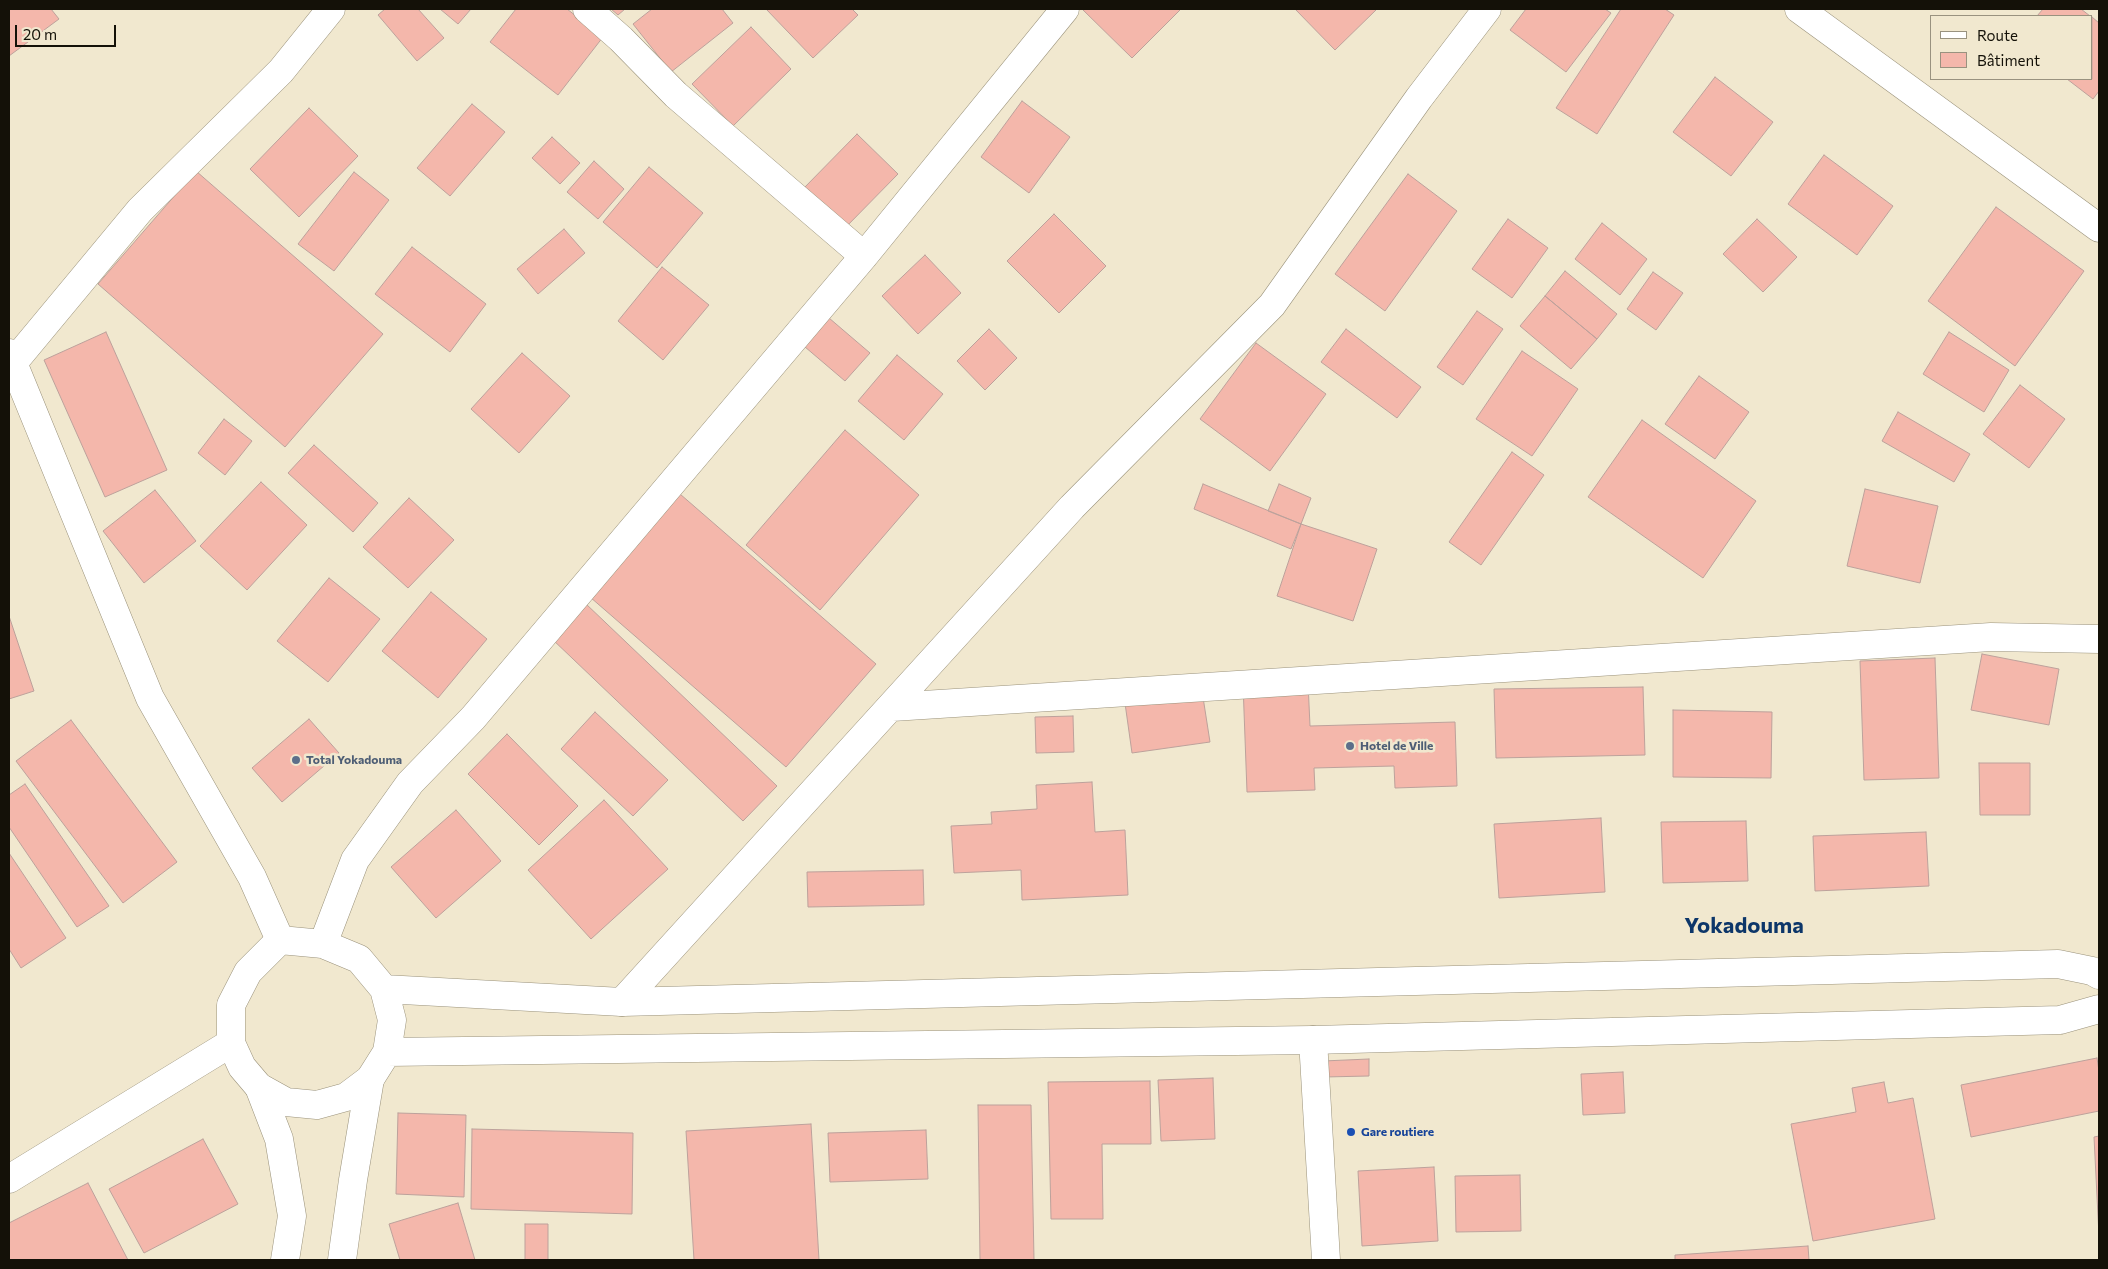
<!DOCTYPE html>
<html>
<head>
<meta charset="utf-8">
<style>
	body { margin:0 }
	#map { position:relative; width:2108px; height:1269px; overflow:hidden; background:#f1e8cf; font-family:Commissioner,sans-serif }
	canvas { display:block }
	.frame { position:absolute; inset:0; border:10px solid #141108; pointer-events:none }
	.legend { position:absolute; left:1930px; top:15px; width:162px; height:65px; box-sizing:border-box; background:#f1e8cf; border:1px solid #99927f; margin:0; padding:6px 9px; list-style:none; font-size:15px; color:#141108 }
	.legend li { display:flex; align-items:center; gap:10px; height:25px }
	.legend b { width:25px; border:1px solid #99927f }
	.scale { position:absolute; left:15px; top:25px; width:101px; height:22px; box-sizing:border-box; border:2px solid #141108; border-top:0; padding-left:6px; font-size:15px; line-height:18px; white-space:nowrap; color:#141108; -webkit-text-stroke:4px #f1e8cf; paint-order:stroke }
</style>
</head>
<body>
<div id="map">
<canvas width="2108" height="1269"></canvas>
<div class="frame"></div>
<ul class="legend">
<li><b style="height:6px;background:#fff"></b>Route</li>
<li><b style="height:14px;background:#f4b7ab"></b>Bâtiment</li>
</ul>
<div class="scale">20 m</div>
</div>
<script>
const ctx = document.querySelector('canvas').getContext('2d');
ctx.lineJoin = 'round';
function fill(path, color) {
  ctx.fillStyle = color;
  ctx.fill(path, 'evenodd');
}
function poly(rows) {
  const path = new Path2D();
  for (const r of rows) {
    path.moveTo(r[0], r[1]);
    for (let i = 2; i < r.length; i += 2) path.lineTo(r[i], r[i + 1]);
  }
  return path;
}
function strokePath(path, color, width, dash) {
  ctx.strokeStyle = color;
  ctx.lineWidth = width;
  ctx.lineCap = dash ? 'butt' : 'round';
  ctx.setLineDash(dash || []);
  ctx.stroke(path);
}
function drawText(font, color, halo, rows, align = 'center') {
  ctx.font = font + ' Commissioner,sans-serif';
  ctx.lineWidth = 5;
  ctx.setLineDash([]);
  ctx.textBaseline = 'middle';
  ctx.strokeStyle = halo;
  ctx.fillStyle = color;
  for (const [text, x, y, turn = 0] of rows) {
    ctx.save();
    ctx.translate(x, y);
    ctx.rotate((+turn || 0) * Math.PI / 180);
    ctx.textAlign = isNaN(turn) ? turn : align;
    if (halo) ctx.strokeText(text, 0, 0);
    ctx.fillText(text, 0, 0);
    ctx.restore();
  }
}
const building = poly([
	[9,9,51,9,59,19,9,56,9,9],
	[385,9,418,9,444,38,417,61,378,15,385,9],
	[440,9,471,9,458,24,440,9],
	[516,9,567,9,603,37,558,95,490,42,516,9],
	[611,9,625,9,618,15,611,9],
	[652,9,722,9,733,23,671,72,633,24,652,9],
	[766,9,852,9,858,15,813,58,766,9],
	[1082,9,1181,9,1132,58,1082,9],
	[1295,9,1377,9,1335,50,1295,9],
	[1526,9,1605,9,1611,13,1566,72,1510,30,1526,9],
	[1621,9,1665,9,1674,15,1597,134,1556,108,1621,9],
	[2043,9,2081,9,2090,16,2037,16,2043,9],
	[2092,17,2099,23,2099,91,2093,99,2067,79,2092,79,2092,17],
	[751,27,791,69,733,126,692,84,751,27],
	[1715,77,1773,122,1731,176,1673,132,1715,77],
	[1022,101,1070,137,1029,193,981,157,1022,101],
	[472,104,505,132,450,196,417,168,472,104],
	[309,108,358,156,299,217,250,169,309,108],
	[857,134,898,174,844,229,803,189,857,134],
	[552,137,580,163,560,184,532,158,552,137],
	[1824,155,1893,206,1857,255,1788,204,1824,155],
	[594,161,624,189,598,219,567,192,594,161],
	[649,167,703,213,657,268,603,222,649,167],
	[196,171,383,334,285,447,98,284,196,171],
	[354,172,389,200,334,271,298,244,354,172],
	[1408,174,1457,211,1385,311,1335,274,1408,174],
	[1996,207,2084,271,2015,366,1928,301,1996,207],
	[1054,214,1106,266,1059,313,1007,261,1054,214],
	[1508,219,1548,248,1512,298,1472,269,1508,219],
	[1757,219,1797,257,1763,292,1723,254,1757,219],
	[1602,223,1647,259,1620,295,1575,259,1602,223],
	[564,229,585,253,538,294,517,269,564,229],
	[412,247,486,304,450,352,375,294,412,247],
	[925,255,961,293,918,334,882,296,925,255],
	[662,267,709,305,663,360,618,321,662,267],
	[1565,271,1617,314,1597,339,1545,296,1565,271],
	[1653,272,1683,293,1656,330,1627,309,1653,272],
	[1545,296,1597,339,1571,369,1520,326,1545,296],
	[1477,311,1503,329,1463,385,1437,367,1477,311],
	[822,312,870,353,845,381,798,341,822,312],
	[989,329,1017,358,985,390,957,361,989,329],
	[1346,329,1421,387,1397,418,1321,362,1346,329],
	[106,332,167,470,105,497,44,360,106,332],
	[1949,332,2009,370,1984,412,1923,374,1949,332],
	[1256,343,1326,394,1270,471,1200,419,1256,343],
	[1522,351,1578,389,1532,456,1476,419,1522,351],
	[522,353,570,396,519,453,471,409,522,353],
	[897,355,943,394,904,440,858,401,897,355],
	[1699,376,1749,412,1715,459,1665,424,1699,376],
	[2020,385,2065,419,2029,468,1983,434,2020,385],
	[1898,412,1970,454,1954,482,1882,441,1898,412],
	[224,419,252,441,225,475,198,453,224,419],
	[1642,420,1756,501,1703,578,1588,497,1642,420],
	[845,430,919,495,820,610,746,545,845,430],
	[314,445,378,503,353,532,288,473,314,445],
	[1512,452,1544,475,1481,565,1449,542,1512,452],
	[261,482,307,525,247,590,200,546,261,482],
	[1203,484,1301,524,1291,549,1194,509,1203,484],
	[1279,484,1311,498,1301,524,1268,511,1279,484],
	[1865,489,1938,506,1920,583,1847,566,1865,489],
	[155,490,196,541,144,583,103,531,155,490],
	[680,494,876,664,786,767,590,597,680,494],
	[409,498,454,540,408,588,363,547,409,498],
	[1301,524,1377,549,1353,621,1277,596,1301,524],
	[329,578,380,619,328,682,277,641,329,578],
	[431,592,487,639,438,698,382,651,431,592],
	[585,603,777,786,743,821,551,638,585,603],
	[9,616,34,691,9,699,9,616],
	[1982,654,2059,669,2049,725,1971,710,1982,654],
	[1935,658,1939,778,1864,780,1860,661,1935,658],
	[1200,678,1210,742,1132,753,1123,689,1200,678],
	[1308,682,1310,726,1455,722,1457,786,1395,788,1394,766,1314,768,1315,790,1247,792,1243,684,1308,682],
	[1643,687,1645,755,1496,758,1494,689,1643,687],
	[1673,710,1772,712,1771,778,1673,777,1673,710],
	[595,712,668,780,633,816,561,749,595,712],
	[1073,716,1074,752,1036,753,1035,717,1073,716],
	[309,719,339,753,282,802,252,768,309,719],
	[71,720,177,862,123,903,16,761,71,720],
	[507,734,578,806,539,845,468,774,507,734],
	[1979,763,2030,763,2030,815,1980,815,1979,763],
	[1092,782,1095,832,1125,830,1128,895,1022,900,1021,870,954,873,951,826,992,824,991,812,1037,809,1036,785,1092,782],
	[25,784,109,906,77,927,9,827,9,795,25,784],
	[604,800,668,869,591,939,528,870,604,800],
	[456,810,501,861,436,918,391,867,456,810],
	[1601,818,1605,892,1499,898,1494,824,1601,818],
	[1746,821,1748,881,1663,883,1661,822,1746,821],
	[1926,832,1929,886,1815,891,1813,836,1926,832],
	[9,853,66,938,21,968,9,949,9,853],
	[923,870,924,905,808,907,807,872,923,870],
	[2097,1058,2099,1071,2099,1111,1971,1137,1961,1085,2097,1058],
	[1369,1059,1369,1076,1324,1077,1323,1061,1369,1059],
	[1623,1072,1625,1113,1583,1115,1581,1074,1623,1072],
	[1213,1078,1215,1139,1161,1141,1158,1080,1213,1078],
	[1150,1081,1151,1144,1102,1144,1103,1219,1051,1219,1048,1082,1150,1081],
	[1884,1082,1888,1103,1913,1098,1935,1219,1813,1241,1791,1124,1856,1112,1852,1088,1884,1082],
	[978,1105,1031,1105,1034,1260,980,1260,978,1105],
	[398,1113,466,1115,464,1197,396,1194,398,1113],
	[811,1124,819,1260,694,1260,686,1131,811,1124],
	[472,1129,633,1133,632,1214,471,1209,472,1129],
	[926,1130,928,1179,830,1182,828,1133,926,1130],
	[2099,1136,2099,1236,2094,1137,2099,1136],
	[203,1139,238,1204,144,1253,109,1189,203,1139],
	[1434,1167,1438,1241,1362,1246,1358,1171,1434,1167],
	[1520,1175,1521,1231,1456,1232,1455,1176,1520,1175],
	[88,1183,128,1260,9,1260,9,1223,88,1183],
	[458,1203,475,1260,400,1260,389,1224,458,1203],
	[525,1224,548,1224,548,1260,525,1260,525,1224],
	[1808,1246,1809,1260,1675,1260,1675,1255,1808,1246]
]);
fill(building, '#f4b7ab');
strokePath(building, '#bca19b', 1);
const minor = poly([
	[587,9,621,39,676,95,864,256],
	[9,353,150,698,252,877,280,940],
	[13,363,140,210,281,71,331,9],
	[892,707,1991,637,2099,639],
	[323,944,355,860,410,783,473,718,864,256,1065,9],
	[622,1002,1072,507,1272,305,1419,98,1487,9],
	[1313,1040,1326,1260],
	[259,1087,279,1139,292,1216,285,1260],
	[342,1260,353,1180,370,1079]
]);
const major = poly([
	[1799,9,2099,228]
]);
const highway = poly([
	[280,940,323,944,359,959,384,989,392,1020,387,1052,370,1079,346,1097,317,1105,286,1102,259,1087,242,1067,231,1043,231,1005,248,972,280,940],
	[384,989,622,1002,2058,964,2092,971,2099,975],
	[387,1052,1313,1040,2060,1020,2099,1009],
	[9,1179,231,1043]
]);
strokePath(minor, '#9a927b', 29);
strokePath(major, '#9a927b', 29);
strokePath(highway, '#9a927b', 29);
strokePath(minor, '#fff', 28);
strokePath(major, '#fff', 28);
strokePath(highway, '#fff', 28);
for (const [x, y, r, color] of [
	[1350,746,5,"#5c6f8a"],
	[296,760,5,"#5c6f8a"],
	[1351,1132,5,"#1a4fb4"]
]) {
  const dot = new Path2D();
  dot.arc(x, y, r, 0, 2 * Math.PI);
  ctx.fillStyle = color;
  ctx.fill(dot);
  strokePath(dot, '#f1e8cf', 2);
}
drawText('bold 12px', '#4e5e75', '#f1e8cf', [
	["Hotel de Ville",1360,746],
	["Total Yokadouma",306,760]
], 'left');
drawText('bold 12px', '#164399', '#f1e8cf', [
	["Gare routiere",1361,1132]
], 'left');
drawText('bold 22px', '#0d3669', '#f1e8cf', [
	["Yokadouma",1744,926]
]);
</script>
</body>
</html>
